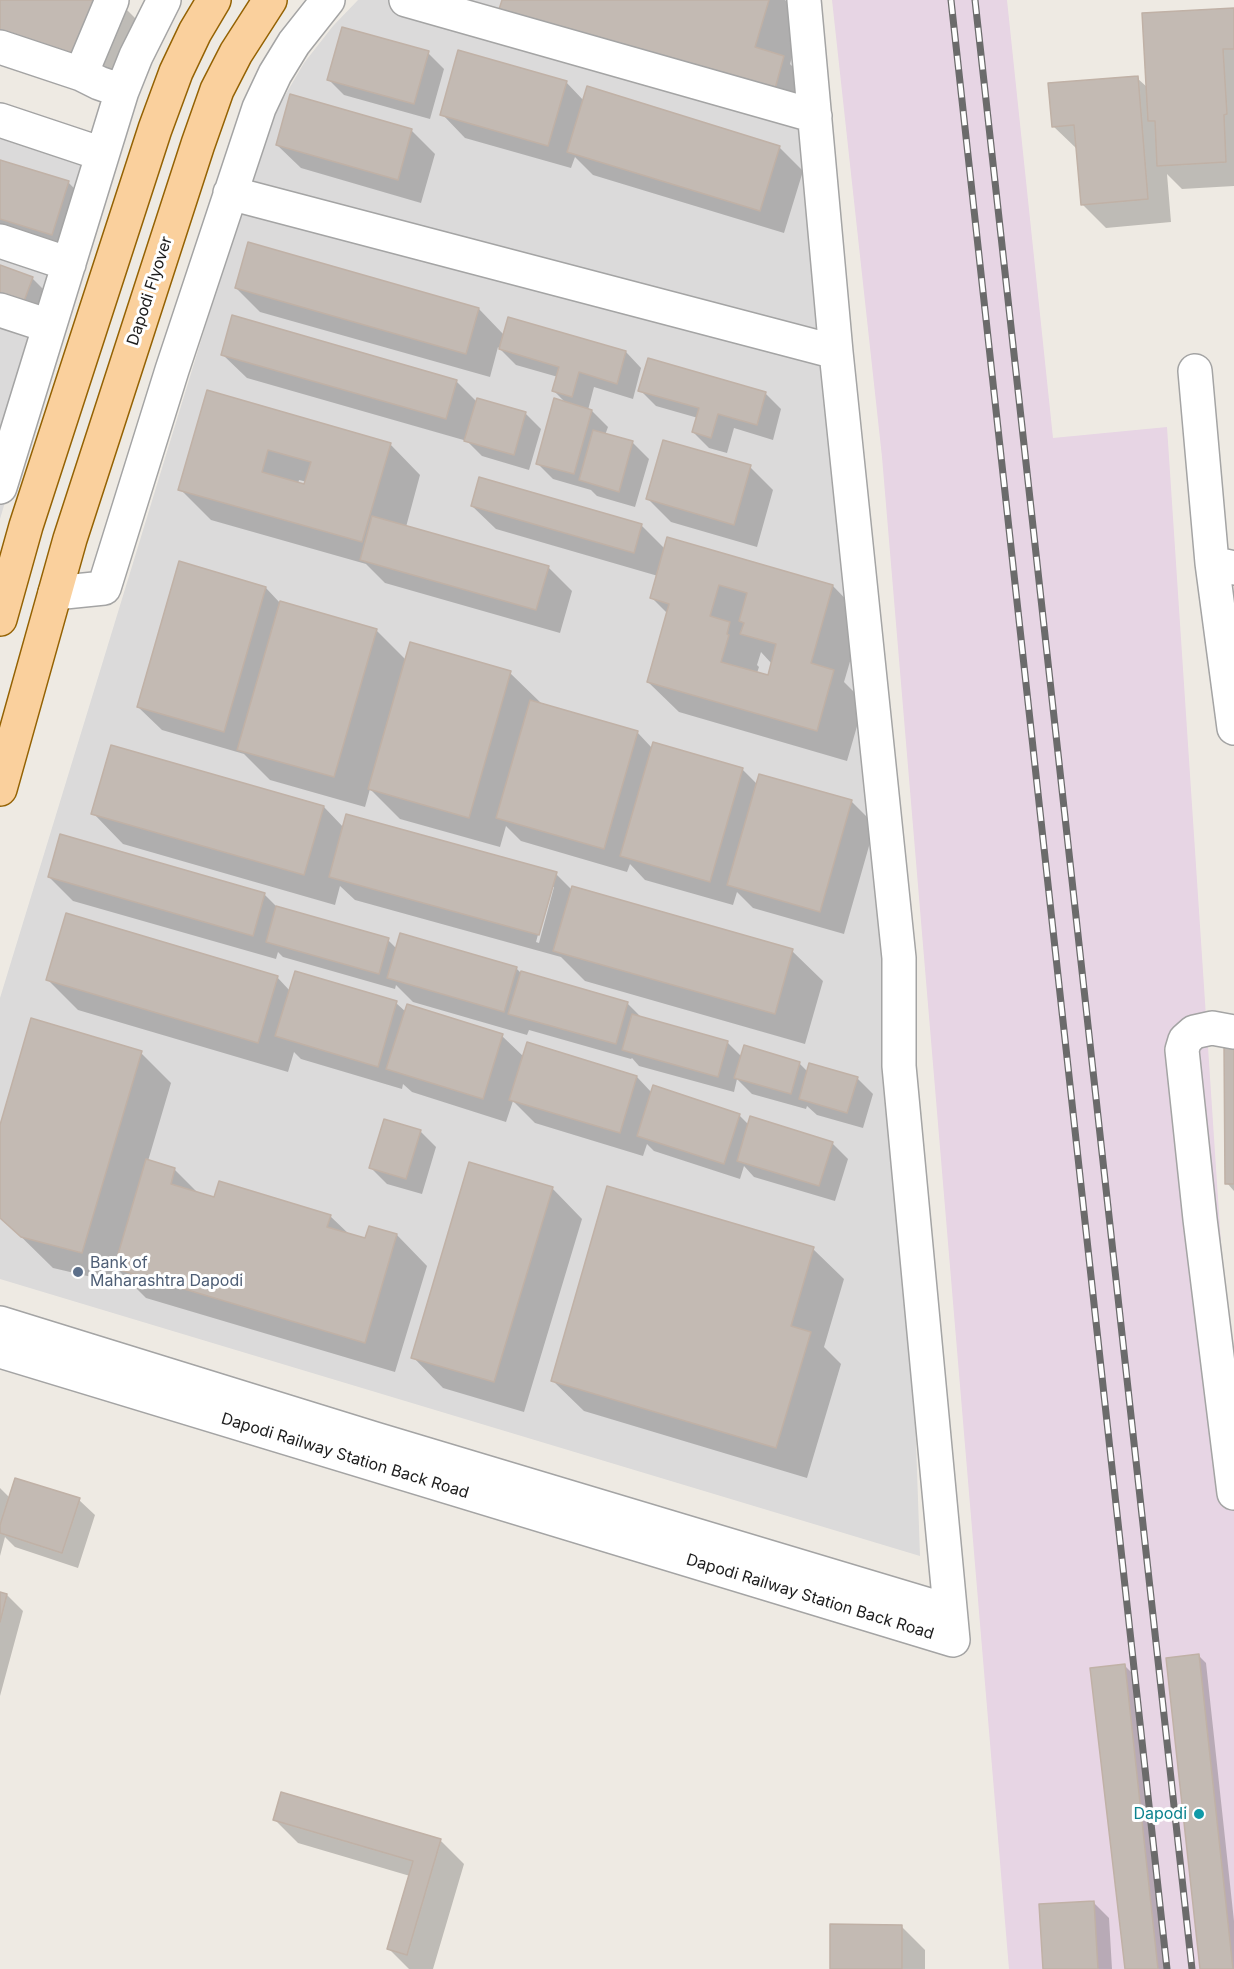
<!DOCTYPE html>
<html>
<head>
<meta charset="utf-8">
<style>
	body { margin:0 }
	canvas { display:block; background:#eeeae3 }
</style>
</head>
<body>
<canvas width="1234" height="1969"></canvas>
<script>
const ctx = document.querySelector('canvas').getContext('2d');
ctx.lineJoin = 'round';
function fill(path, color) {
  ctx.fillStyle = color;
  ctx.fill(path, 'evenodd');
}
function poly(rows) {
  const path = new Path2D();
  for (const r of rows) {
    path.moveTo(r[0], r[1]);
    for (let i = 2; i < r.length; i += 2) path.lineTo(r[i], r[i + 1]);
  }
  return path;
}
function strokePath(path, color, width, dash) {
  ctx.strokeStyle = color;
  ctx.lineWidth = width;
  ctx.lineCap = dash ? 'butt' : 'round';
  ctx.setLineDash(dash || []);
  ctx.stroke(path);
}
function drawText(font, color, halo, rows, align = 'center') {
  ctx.font = font + ' Inter,sans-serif';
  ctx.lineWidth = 6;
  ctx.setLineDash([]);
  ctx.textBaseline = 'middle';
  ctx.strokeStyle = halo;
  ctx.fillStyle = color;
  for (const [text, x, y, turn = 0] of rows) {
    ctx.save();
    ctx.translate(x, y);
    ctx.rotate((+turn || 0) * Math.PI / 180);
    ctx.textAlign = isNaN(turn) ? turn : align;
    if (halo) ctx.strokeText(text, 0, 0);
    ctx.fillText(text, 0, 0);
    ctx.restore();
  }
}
fill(poly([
	[358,0,798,0,899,958,920,1556,0,1279,0,998,266,128,304,63,333,26],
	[0,135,104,167,0,519]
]), '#dbdada');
fill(poly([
	[832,0,1007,0,1053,438,1167,427,1234,1440,1234,1969,1009,1969,882,457]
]), '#e7d5e4');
fill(poly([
	[0,0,117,0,140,23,112,101],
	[503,0,785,0,803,18,790,64,814,88,803,125],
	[1234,10,1234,186,1182,189,1167,174,1171,222,1106,228,1082,204,1077,149,1053,126,1137,78,1147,87],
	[428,53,444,69,430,119,344,95,328,79],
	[566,82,584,101,779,147,803,171,784,233,593,175,575,157,571,168,465,138,442,114],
	[411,130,435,154,421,203,301,168,277,145],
	[0,161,68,182,91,206,76,257,0,234],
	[0,267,32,278,48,294,36,326],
	[236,288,479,309,504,335,626,352,641,368,633,399,594,387,588,410,592,411,608,427,605,435,633,443,649,459,635,507,597,496,591,490,553,479,537,463,567,404,554,391,558,377,516,365,498,347,490,377,260,312],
	[223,355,456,381,477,402,525,413,541,429,529,470,482,456,467,441,247,378],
	[640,390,765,393,781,409,773,440,734,428,727,453,709,448,693,432,698,418,656,406],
	[208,392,390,444,420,475,406,527,548,567,572,591,560,633,385,583,366,564,211,520,180,489],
	[299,480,307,482,305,486,298,484],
	[750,467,773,490,757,547,671,522,648,499],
	[472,506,641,525,665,549,668,539,833,586,863,617,844,682,864,702,847,761,679,712,648,682,668,614,652,598,658,576,496,529],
	[761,652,772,664,769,677,757,673,759,667,757,665],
	[266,588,280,603,376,630,406,660,510,673,541,703,637,732,652,748,742,769,757,784,852,802,875,825,844,934,753,908,737,892,733,905,645,880,630,864,627,872,521,841,506,826,500,847,400,819,370,789,365,807,270,780,244,754,162,730,138,707],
	[324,807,344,828,556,874,572,890,792,951,823,981,805,1044,585,981,561,957,355,900,340,886,335,905,123,844,93,813],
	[551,887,554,887,539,943,536,942],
	[49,877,264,894,278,908,388,940,397,949,516,968,521,973,627,1003,642,1018,728,1043,742,1057,799,1063,808,1072,857,1078,873,1094,863,1128,817,1115,807,1106,806,1109,752,1094,737,1079,734,1092,639,1066,632,1058,631,1059,529,1030,527,1035,413,1002,396,985,395,989,283,957,278,952,276,959,73,901],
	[277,977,290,991,396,1003,406,1012,502,1036,524,1057,637,1077,652,1093,739,1115,749,1125,832,1143,848,1159,835,1201,754,1177,744,1166,740,1179,654,1151,647,1144,643,1156,535,1123,513,1101,506,1122,412,1092,403,1084,402,1089,301,1059,294,1052,288,1072,78,1010,47,979],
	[1234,1044,1234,1191,1227,1183],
	[141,1053,171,1083,148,1161,174,1169,200,1195,215,1199,330,1216,350,1235,366,1240,397,1235,427,1266,395,1372,146,1298,117,1269,113,1282,53,1268,0,1216,0,1130],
	[420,1131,436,1147,422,1194,387,1184,371,1168],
	[552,1188,582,1219,524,1412,443,1388,413,1357],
	[813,1249,844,1279,824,1347,841,1364,807,1478,584,1411,553,1381],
	[0,1488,10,1498,79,1500,95,1515,78,1568,15,1547,5,1537,0,1556],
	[0,1593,7,1595,23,1611,0,1696],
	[1198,1655,1206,1663,1234,1921,1234,1969,1201,1969],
	[1124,1665,1132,1673,1164,1969,1126,1969],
	[274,1819,440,1840,464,1864,433,1969,409,1969,388,1948,410,1876,298,1843],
	[1093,1902,1109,1918,1112,1969,1044,1969],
	[902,1927,925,1950,925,1969,831,1969]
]), '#0003');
const building = poly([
	[0,0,107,0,82,71,0,41,0,0],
	[502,0,769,0,755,47,784,56,773,96,497,16,502,0],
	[1234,8,1234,49,1223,49,1227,114,1224,115,1226,162,1157,166,1155,121,1148,121,1142,13,1234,8],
	[342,27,429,51,414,104,327,80,342,27],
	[458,50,567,81,548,146,440,115,458,50],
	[1138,76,1148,199,1081,205,1074,125,1052,127,1048,83,1138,76],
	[587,86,780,146,760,211,567,152,587,86],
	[290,94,412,129,398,180,276,145,290,94],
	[0,160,69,181,52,235,0,219,0,160],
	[248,242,479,308,466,354,235,288,248,242],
	[0,265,33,277,20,312,0,304,0,265],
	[232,315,457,380,446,419,221,355,232,315],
	[508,317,626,351,617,384,579,372,572,397,552,391,559,367,499,349,508,317],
	[648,358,766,392,757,425,718,414,711,438,692,432,699,408,638,391,648,358],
	[207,390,391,443,362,542,178,490,207,390],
	[268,450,311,462,304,484,262,472,268,450],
	[477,398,526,412,514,455,464,441,477,398],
	[554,398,592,410,574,474,536,464,554,398],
	[593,430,633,441,619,492,579,480,593,430],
	[663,440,751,465,734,525,646,499,663,440],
	[479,477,642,524,634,553,471,506,479,477],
	[372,516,549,566,536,610,360,560,372,516],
	[667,537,833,585,811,663,834,670,817,731,647,682,669,604,650,598,667,537],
	[719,585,747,593,739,621,744,623,740,634,776,644,768,675,721,662,729,635,727,634,730,622,710,616,719,585],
	[179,561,266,587,224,732,137,707,179,561],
	[280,601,377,629,334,777,237,750,280,601],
	[410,642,511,671,469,818,368,789,410,642],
	[530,700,638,731,604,849,496,818,530,700],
	[653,742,743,768,710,882,620,856,653,742],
	[111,745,324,806,304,875,91,814,111,745],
	[759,774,852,800,820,912,727,885,759,774],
	[346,814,557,872,539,935,329,877,346,814],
	[60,834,265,893,253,936,48,877,60,834],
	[572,886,793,949,775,1014,553,951,572,886],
	[276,906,389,938,379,974,266,942,276,906],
	[66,913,278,976,258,1043,46,980,66,913],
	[400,933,517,967,504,1012,387,978,400,933],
	[295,971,397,1001,378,1067,275,1036,295,971],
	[521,971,628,1002,616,1044,508,1014,521,971],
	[407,1004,503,1034,483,1099,386,1069,407,1004],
	[632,1014,728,1041,718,1077,622,1050,632,1014],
	[31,1018,142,1051,82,1253,21,1237,0,1218,0,1125,31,1018],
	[527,1042,637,1076,620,1133,509,1100,527,1042],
	[1224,1043,1234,1043,1234,1184,1225,1184,1224,1043],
	[744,1045,800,1062,791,1094,734,1078,744,1045],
	[809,1063,858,1077,847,1113,799,1099,809,1063],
	[653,1085,740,1114,724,1164,637,1136,653,1085],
	[750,1116,833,1142,819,1186,737,1161,750,1116],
	[384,1119,421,1130,406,1179,369,1168,384,1119],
	[146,1159,175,1168,171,1184,214,1197,219,1181,331,1215,327,1227,365,1238,369,1226,397,1234,365,1343,114,1268,146,1159],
	[469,1162,553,1187,494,1382,411,1358,469,1162],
	[607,1186,814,1247,791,1326,811,1332,776,1448,551,1381,607,1186],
	[15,1478,80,1498,62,1553,0,1533,0,1525,15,1478],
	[0,1592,7,1594,0,1622,0,1592],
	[1199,1654,1233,1969,1200,1969,1166,1658,1199,1654],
	[1125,1664,1158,1969,1125,1969,1090,1668,1125,1664],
	[281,1792,441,1839,407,1955,387,1949,413,1861,273,1820,281,1792],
	[1094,1901,1098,1969,1043,1969,1039,1904,1094,1901],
	[830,1924,902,1925,902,1969,830,1969,830,1924]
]);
fill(building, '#c3bab3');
strokePath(building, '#c0b1a6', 1.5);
const minor = poly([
	[406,0,815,116],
	[0,47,81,74,99,83,122,91],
	[81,74,112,0],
	[0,120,102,154],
	[230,193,836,352],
	[0,241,69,264],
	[0,310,49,326],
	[1195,371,1212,563,1234,568],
	[0,487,122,91,136,56,164,0],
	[1212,563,1234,728],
	[55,593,104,588,172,370,259,108,275,74,294,43,328,0],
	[1234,1032,1212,1028,1194,1032,1185,1040,1182,1050,1200,1219,1234,1493],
	[0,1323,375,1439,949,1611],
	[0,1351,953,1640,899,1066,899,958,836,352,804,0]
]);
const major = poly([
	[0,619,26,526,155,129,176,72,195,32,214,0],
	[0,789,70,539,198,144,217,90,236,53,270,0]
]);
strokePath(minor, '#a4a4a4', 36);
strokePath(major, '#946203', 36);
strokePath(minor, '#fff', 33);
strokePath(major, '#fad09d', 33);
const rail = poly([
	[951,0,1167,1969],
	[975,0,1192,1969]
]);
strokePath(rail, '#6b6b6b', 7);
strokePath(rail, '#fff', 4.5, [14]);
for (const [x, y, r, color] of [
	[78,1272,6,"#5c6f8a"],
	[1199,1814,6,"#0f9aa8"]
]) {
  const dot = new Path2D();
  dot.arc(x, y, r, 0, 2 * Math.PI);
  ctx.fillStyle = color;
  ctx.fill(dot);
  strokePath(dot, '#fff', 2);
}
drawText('16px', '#1d1d1d', '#fff', [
	["Dapodi Flyover",150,291,-72],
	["Dapodi Railway Station Back Road",345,1456,17],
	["Dapodi Railway Station Back Road",810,1597,17]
]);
drawText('16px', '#4e5e75', '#fff', [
	["Bank of",90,1263],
	["Maharashtra Dapodi",90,1281]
], 'left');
drawText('16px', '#0d838f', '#fff', [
	["Dapodi",1187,1814]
], 'right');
</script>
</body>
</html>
